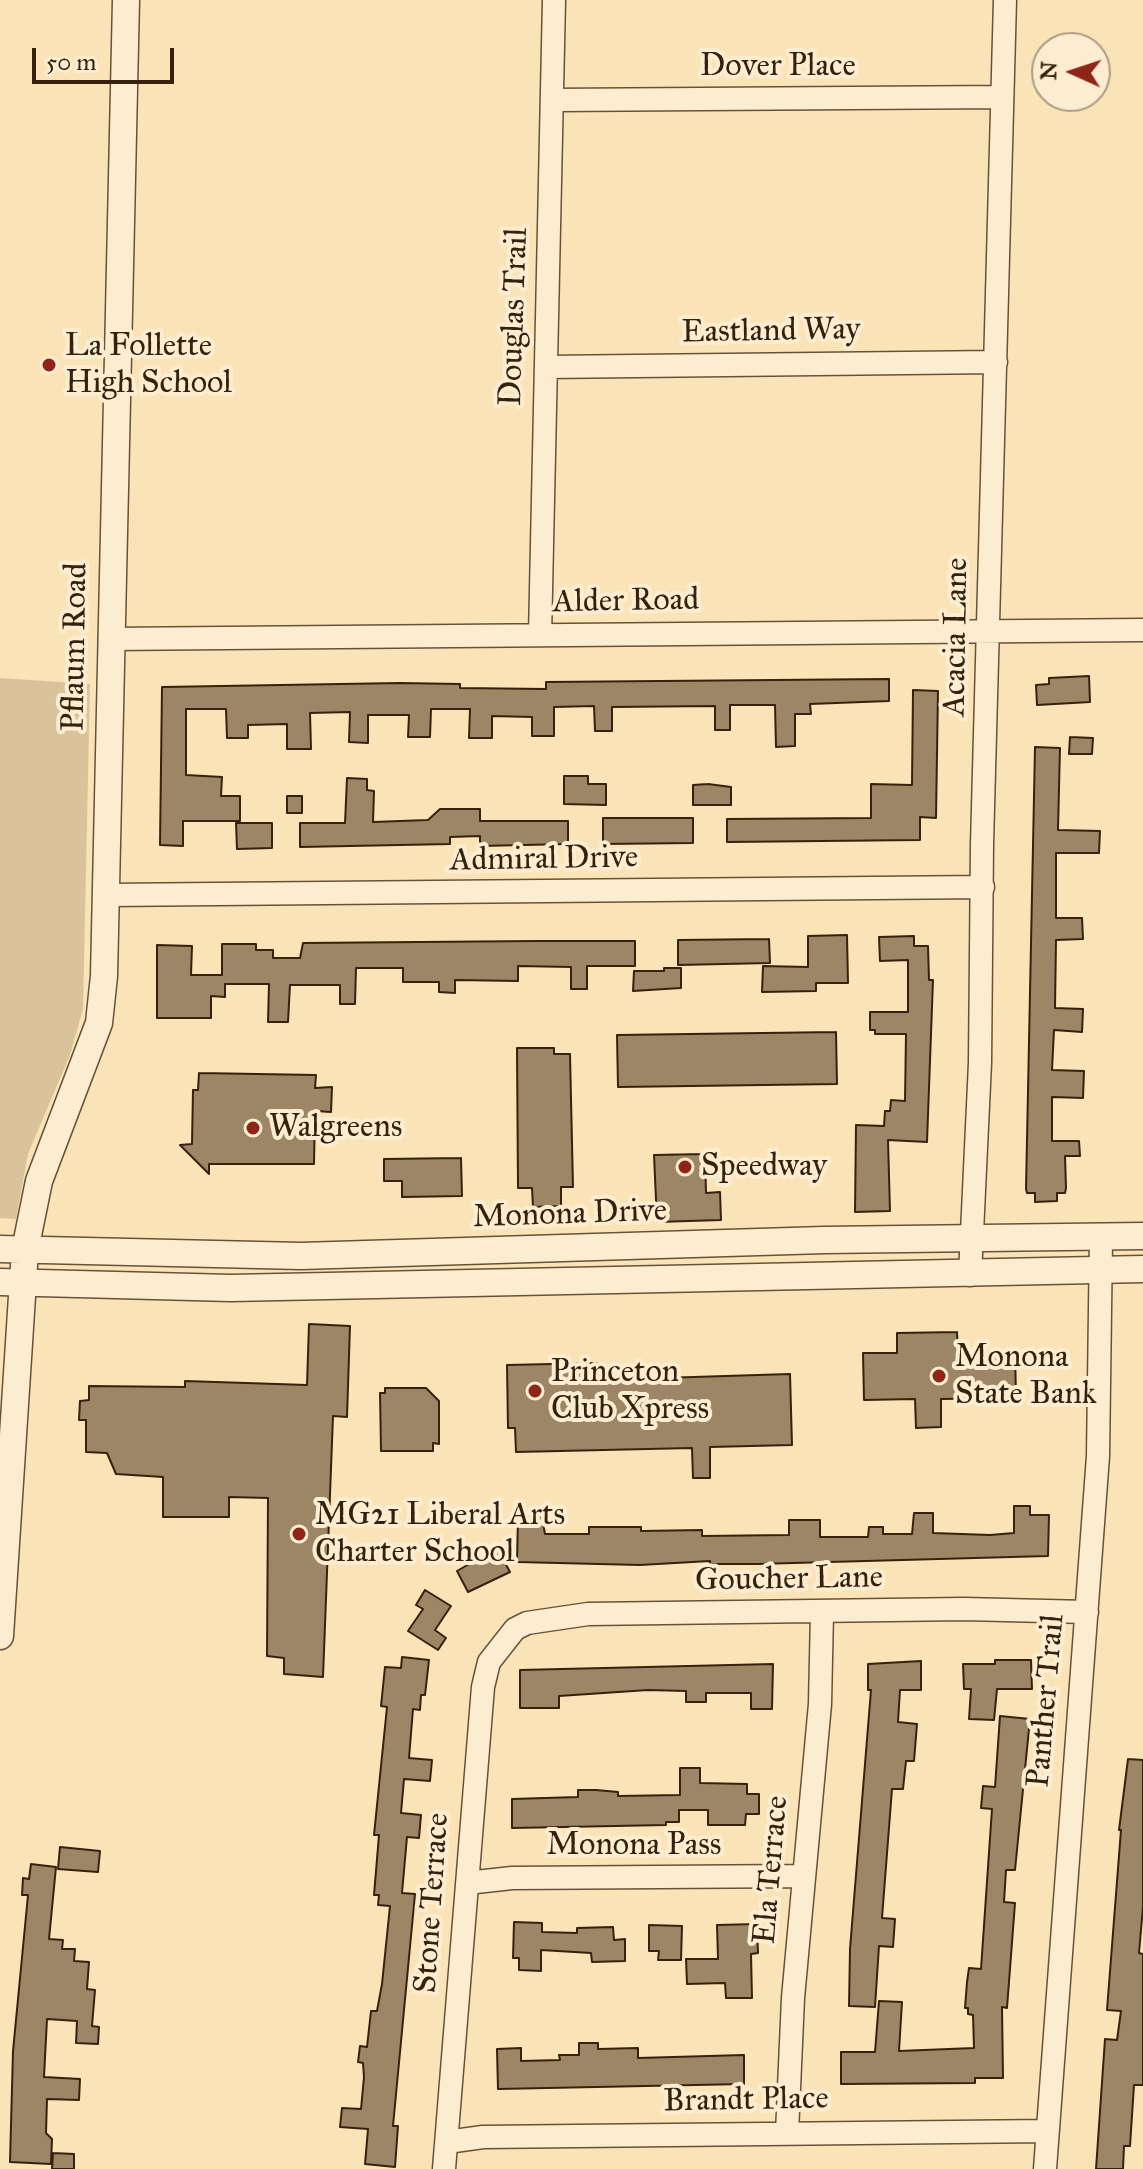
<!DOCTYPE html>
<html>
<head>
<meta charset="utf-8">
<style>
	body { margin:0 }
	#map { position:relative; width:1143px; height:2169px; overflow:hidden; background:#fbe3b8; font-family:"IM FELL Great Primer",serif }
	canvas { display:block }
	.north { position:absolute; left:1031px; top:32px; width:80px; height:80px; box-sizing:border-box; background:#fcedd1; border:2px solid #ad9b83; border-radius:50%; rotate:273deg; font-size:22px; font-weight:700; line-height:32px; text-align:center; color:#36210e }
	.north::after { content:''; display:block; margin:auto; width:28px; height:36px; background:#8f2418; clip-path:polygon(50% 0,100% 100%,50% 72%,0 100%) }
	.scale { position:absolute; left:32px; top:48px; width:142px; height:36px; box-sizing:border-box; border:4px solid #36210e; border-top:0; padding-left:10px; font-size:24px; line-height:28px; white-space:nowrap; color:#36210e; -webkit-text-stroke:6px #fcedd1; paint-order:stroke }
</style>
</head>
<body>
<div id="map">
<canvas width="1143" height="2169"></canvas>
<div class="north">N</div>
<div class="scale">50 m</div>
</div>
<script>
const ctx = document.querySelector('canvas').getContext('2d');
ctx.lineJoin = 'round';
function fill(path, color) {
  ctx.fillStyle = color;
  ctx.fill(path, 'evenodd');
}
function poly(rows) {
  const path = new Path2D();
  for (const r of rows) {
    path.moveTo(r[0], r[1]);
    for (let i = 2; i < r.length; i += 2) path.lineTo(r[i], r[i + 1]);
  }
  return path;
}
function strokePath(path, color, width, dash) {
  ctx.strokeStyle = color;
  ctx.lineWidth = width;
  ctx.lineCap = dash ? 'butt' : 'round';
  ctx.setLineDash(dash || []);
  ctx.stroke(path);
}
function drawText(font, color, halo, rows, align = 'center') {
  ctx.font = font + ' "IM FELL Great Primer",serif';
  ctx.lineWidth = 8;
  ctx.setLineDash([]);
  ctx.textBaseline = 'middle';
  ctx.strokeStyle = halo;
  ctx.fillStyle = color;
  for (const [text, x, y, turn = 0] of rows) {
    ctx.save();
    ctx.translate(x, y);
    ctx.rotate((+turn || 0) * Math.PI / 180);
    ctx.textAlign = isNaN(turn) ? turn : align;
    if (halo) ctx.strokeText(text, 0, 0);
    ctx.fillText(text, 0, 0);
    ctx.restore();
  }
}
fill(poly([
	[0,678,90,684,83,1009,70,1055,28,1154,16,1219,0,1218]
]), '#dac29b');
const building = poly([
	[1089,676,1090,702,1037,705,1036,685,1049,684,1049,678,1089,676],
	[889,679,889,701,810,704,811,714,795,714,795,746,776,747,775,705,730,705,730,730,715,730,715,706,612,707,612,731,595,731,594,706,554,707,554,736,532,736,532,717,492,716,492,738,469,738,470,709,431,709,430,737,408,737,409,715,368,715,368,743,349,742,350,712,310,713,311,749,287,749,287,724,248,725,248,738,227,738,226,709,186,709,186,775,222,777,221,796,240,796,240,821,183,821,183,846,160,845,162,687,400,683,460,684,460,688,546,689,546,682,889,679],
	[913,690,938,691,936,818,920,817,920,840,727,842,727,819,871,818,871,784,912,785,913,690],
	[1070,737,1093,738,1092,754,1069,754,1070,737],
	[1035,747,1060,748,1058,830,1100,831,1099,853,1056,853,1056,918,1082,918,1083,939,1056,940,1055,1008,1083,1009,1082,1032,1054,1030,1052,1070,1084,1071,1083,1098,1052,1097,1052,1141,1079,1141,1080,1156,1065,1156,1066,1188,1065,1193,1057,1193,1057,1201,1035,1202,1035,1193,1027,1193,1026,1189,1035,747],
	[564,776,588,776,588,784,606,784,606,805,564,804,564,776],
	[347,778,367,779,367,790,374,791,373,822,428,820,440,809,480,809,480,821,568,821,568,844,480,846,480,836,450,837,450,844,300,847,300,823,345,823,347,778],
	[708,784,731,787,731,805,693,805,693,785,708,784],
	[287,796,302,796,302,813,287,813,287,796],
	[603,818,693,818,693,843,603,844,603,818],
	[236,823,272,823,272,848,237,849,236,823],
	[847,935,848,983,816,983,816,991,762,992,763,966,808,967,808,936,847,935],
	[914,936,914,946,928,946,929,980,933,980,927,1142,888,1140,890,1211,855,1212,856,1125,884,1126,885,1111,890,1111,891,1100,905,1101,906,1034,875,1034,875,1030,870,1030,870,1012,908,1012,908,960,880,961,879,937,914,936],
	[769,939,770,963,678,965,678,940,769,939],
	[536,941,635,941,635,966,587,966,587,989,571,989,571,967,518,966,518,981,455,980,455,993,439,992,439,982,403,982,403,968,356,968,355,1004,340,1004,340,985,290,985,288,1022,268,1022,269,984,225,984,225,997,211,996,211,1018,157,1018,157,945,192,946,191,975,222,975,222,944,256,944,256,950,273,950,273,958,300,958,303,943,536,941],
	[664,968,681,968,681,988,633,991,634,971,664,971,664,968],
	[836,1032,837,1084,618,1087,617,1035,836,1032],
	[517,1048,554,1048,554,1054,570,1054,573,1187,561,1187,561,1206,533,1207,532,1188,518,1188,517,1048],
	[199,1073,316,1075,315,1088,332,1087,331,1112,315,1111,314,1164,209,1164,209,1174,180,1145,192,1144,193,1090,198,1090,199,1073],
	[705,1154,706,1193,720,1192,721,1220,657,1222,654,1155,705,1154],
	[461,1158,462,1196,402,1197,402,1181,384,1181,384,1159,461,1158],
	[309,1324,350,1326,347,1417,333,1416,323,1677,284,1674,284,1658,267,1656,268,1498,229,1497,229,1517,163,1517,163,1477,116,1474,107,1453,86,1452,86,1420,79,1420,80,1401,89,1400,89,1386,185,1387,185,1381,307,1385,309,1324],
	[957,1332,958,1352,1015,1351,1016,1398,941,1399,941,1427,916,1428,915,1399,864,1400,863,1353,897,1353,897,1333,957,1332],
	[597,1363,597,1380,790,1374,792,1445,710,1447,710,1478,693,1478,692,1448,516,1452,515,1428,508,1428,507,1365,597,1363],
	[385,1388,426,1388,439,1401,439,1444,433,1443,433,1451,381,1451,380,1393,385,1393,385,1388],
	[1014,1506,1030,1506,1030,1515,1049,1515,1048,1556,757,1564,710,1564,710,1561,640,1565,517,1562,518,1517,542,1517,545,1534,589,1534,589,1527,641,1527,641,1531,702,1530,702,1536,789,1535,789,1520,820,1520,820,1537,868,1537,869,1527,883,1527,883,1534,912,1534,914,1513,933,1513,933,1533,990,1535,1014,1533,1014,1506],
	[497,1548,510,1572,468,1592,457,1571,497,1548],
	[425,1590,451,1606,435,1630,446,1638,438,1650,408,1631,423,1609,416,1605,425,1590],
	[402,1657,429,1660,425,1695,421,1695,420,1710,413,1709,409,1758,432,1760,430,1781,404,1779,401,1813,421,1815,419,1838,407,1837,402,1893,415,1894,393,2126,398,2126,395,2167,365,2164,368,2129,340,2127,342,2108,361,2109,364,2077,363,2063,358,2062,360,2046,367,2047,371,2011,377,2011,382,1984,390,1906,378,1905,379,1895,374,1895,379,1835,374,1835,387,1707,381,1706,385,1667,401,1668,402,1657],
	[995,1660,1031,1660,1032,1689,997,1689,994,1720,969,1719,971,1689,964,1689,963,1664,995,1664,995,1660],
	[921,1661,921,1690,900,1690,898,1722,917,1724,914,1761,906,1761,903,1789,892,1789,882,1918,895,1919,893,1947,879,1946,875,2007,849,2006,850,1949,871,1690,868,1690,868,1664,921,1661],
	[773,1664,772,1709,751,1709,751,1693,706,1693,706,1702,686,1702,686,1691,648,1690,559,1696,559,1708,520,1708,520,1670,773,1664],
	[1000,1716,1030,1719,1015,1870,1006,1870,1004,1902,1015,1903,1007,2008,1002,2007,1003,2078,975,2078,975,2083,841,2084,841,2052,875,2052,879,2001,902,2002,899,2051,974,2048,973,2015,968,2014,968,2008,965,2008,967,1982,969,1968,981,1969,992,1809,981,1808,983,1786,995,1787,1000,1716],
	[1128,1759,1143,1760,1143,1907,1139,1953,1143,1954,1143,2085,1134,2085,1130,2146,1124,2146,1123,2169,1096,2169,1105,2039,1117,2040,1121,2011,1107,2010,1121,1830,1119,1830,1128,1759],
	[680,1768,700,1768,700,1783,747,1784,747,1794,759,1794,759,1814,746,1814,745,1825,708,1825,708,1810,679,1810,679,1822,666,1822,666,1825,512,1828,512,1799,578,1797,578,1790,596,1790,618,1792,618,1796,680,1795,680,1768],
	[60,1847,100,1851,98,1872,58,1869,60,1847],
	[31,1864,56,1867,49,1939,63,1940,62,1949,75,1949,74,1961,89,1962,87,1989,95,1990,92,2026,99,2027,98,2044,76,2043,77,2021,47,2019,44,2077,80,2079,79,2100,47,2099,46,2133,52,2139,51,2164,10,2162,13,2051,28,1895,22,1895,23,1878,29,1879,31,1864],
	[514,1922,542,1923,542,1932,577,1933,577,1928,613,1927,614,1940,625,1939,625,1961,592,1962,591,1953,541,1950,541,1971,519,1970,519,1958,513,1958,514,1922],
	[757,1924,758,1953,751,1954,752,1998,726,1998,725,1983,687,1984,686,1959,718,1959,717,1925,757,1924],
	[649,1925,682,1926,681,1960,658,1960,659,1951,649,1951,649,1925],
	[579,2043,598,2043,598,2049,638,2048,638,2058,744,2055,744,2084,498,2089,497,2049,521,2048,521,2061,560,2060,559,2055,579,2055,579,2043],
	[53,2153,74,2154,74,2169,52,2169,53,2153]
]);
fill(building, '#9c8666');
strokePath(building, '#36210e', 2);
const minor = poly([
	[553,100,1002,97],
	[546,367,996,362],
	[540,635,554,0],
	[110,639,1143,630],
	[107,895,983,887],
	[970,1275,980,1063,982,844,1005,0],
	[467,1883,512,1878,803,1876],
	[787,2133,793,1998,820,1704,822,1613],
	[447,2142,483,2137,1047,2131],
	[444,2169,483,1687,489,1662,515,1629,527,1623,588,1614,964,1609,1087,1612],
	[1045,2169,1098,1456,1101,1237]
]);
const tertiary = poly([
	[0,1249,301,1256,824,1240,1143,1236],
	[0,1282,231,1288,1143,1269],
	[0,1636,25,1250,39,1181,99,1023,104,976,126,0]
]);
strokePath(minor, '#675238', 25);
strokePath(tertiary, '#675238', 29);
strokePath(minor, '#fcedd1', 22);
strokePath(tertiary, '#fcedd1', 26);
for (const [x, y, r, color] of [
	[49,365,8,"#8f2418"],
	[253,1128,8,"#8f2418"],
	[685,1167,8,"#8f2418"],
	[939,1376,8,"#8f2418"],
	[535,1391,8,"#8f2418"],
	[299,1534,8,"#8f2418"]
]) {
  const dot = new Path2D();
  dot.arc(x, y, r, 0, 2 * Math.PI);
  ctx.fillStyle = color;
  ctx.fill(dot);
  strokePath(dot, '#fcedd1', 3);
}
drawText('32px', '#36210e', '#fcedd1', [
	["Dover Place",778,67],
	["Douglas Trail",515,317,-88],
	["Eastland Way",771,332,-1],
	["Alder Road",626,602,-1],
	["Acacia Lane",957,637,-89],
	["Pflaum Road",76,647,-89],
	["Admiral Drive",544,860,-1],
	["Monona Drive",570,1215,-2],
	["Goucher Lane",789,1580,-1],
	["Panther Trail",1047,1701,-85],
	["Monona Pass",634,1846],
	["Ela Terrace",772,1870,-85],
	["Stone Terrace",433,1903,-86],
	["Brandt Place",746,2101,-1]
]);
drawText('32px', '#36210e', '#fcedd1', [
	["La Follette",65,347],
	["High School",65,384],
	["Walgreens",269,1128],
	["Speedway",701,1167],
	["Monona",955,1358],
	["State Bank",955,1395],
	["Princeton",551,1373],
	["Club Xpress",551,1410],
	["MG21 Liberal Arts",315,1516],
	["Charter School",315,1553]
], 'left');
</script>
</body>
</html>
